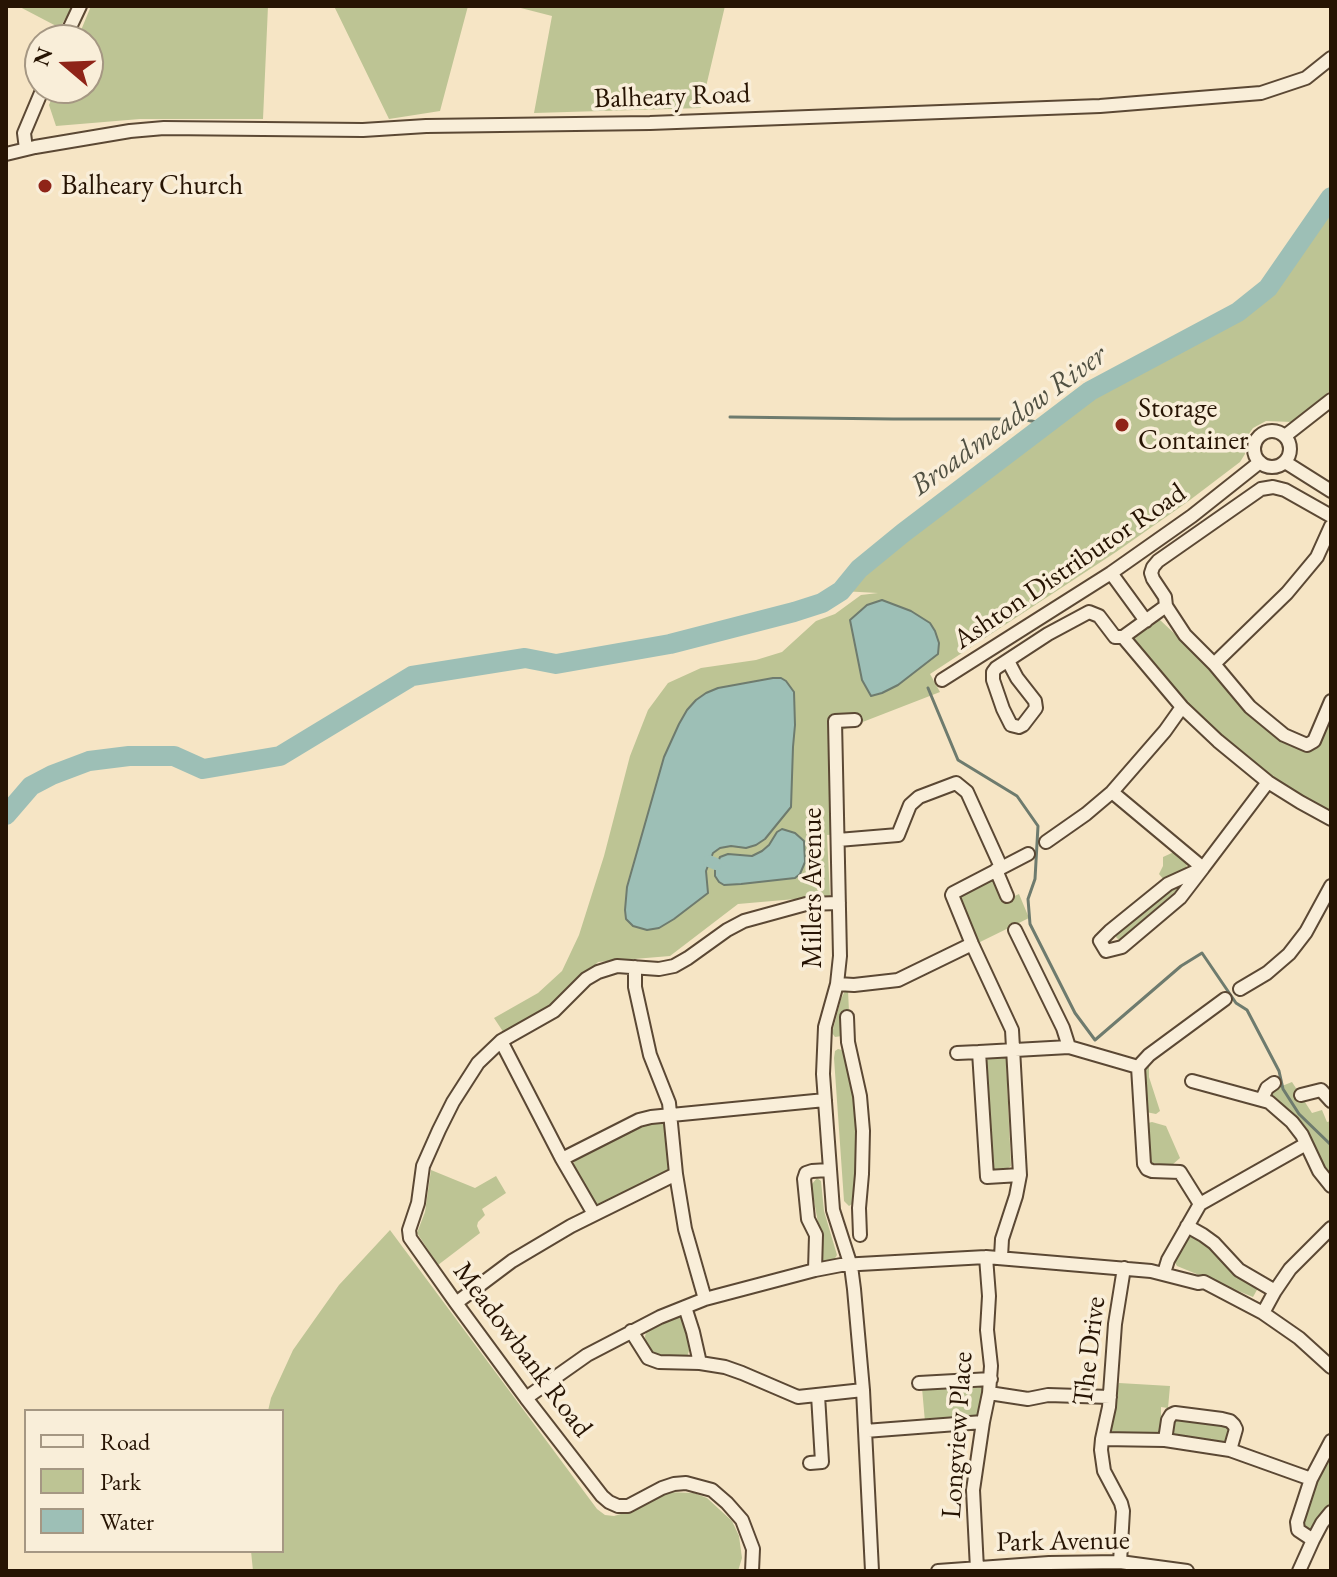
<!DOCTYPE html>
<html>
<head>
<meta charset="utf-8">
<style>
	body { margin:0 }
	#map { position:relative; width:1337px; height:1577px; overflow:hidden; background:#f6e5c5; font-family:"EB Garamond",serif }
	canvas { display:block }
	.frame { position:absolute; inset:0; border:8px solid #271403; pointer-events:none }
	.legend { position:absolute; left:24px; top:1409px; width:260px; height:144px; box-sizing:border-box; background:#f9eed9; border:2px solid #a59783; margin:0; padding:10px 14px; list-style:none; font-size:24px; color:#271403 }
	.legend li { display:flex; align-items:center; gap:16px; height:40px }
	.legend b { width:40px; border:2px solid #a59783 }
	.north { position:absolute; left:24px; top:24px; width:80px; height:80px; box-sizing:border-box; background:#f9eed9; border:2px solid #a59783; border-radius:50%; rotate:289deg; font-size:22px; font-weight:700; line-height:32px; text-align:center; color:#271403 }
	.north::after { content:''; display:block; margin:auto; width:28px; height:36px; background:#8f2418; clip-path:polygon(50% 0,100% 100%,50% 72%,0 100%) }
</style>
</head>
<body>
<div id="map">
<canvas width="1337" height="1577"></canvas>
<div class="frame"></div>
<ul class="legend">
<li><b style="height:10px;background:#f9eed9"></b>Road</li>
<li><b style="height:22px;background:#bdc494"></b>Park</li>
<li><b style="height:22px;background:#9dbfb6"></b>Water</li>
</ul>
<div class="north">N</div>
</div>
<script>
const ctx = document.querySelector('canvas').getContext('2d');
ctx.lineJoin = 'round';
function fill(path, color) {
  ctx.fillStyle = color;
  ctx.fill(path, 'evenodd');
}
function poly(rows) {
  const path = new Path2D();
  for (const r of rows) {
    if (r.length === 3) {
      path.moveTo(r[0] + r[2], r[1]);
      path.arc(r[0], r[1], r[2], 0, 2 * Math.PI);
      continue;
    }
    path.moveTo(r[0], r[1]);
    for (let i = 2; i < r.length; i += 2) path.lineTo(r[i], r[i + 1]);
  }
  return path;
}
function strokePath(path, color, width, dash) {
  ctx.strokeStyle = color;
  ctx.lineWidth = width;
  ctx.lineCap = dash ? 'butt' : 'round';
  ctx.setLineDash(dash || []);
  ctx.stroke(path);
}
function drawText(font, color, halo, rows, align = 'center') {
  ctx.font = font + ' "EB Garamond",serif';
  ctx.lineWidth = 7;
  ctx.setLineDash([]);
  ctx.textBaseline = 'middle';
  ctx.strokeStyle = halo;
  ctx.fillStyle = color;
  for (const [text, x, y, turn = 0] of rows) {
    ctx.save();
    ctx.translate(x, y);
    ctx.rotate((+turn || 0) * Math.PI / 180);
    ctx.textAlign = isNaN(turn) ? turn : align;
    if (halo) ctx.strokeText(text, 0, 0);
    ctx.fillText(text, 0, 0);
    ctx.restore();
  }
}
fill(poly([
	[18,6,72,6,60,28],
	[91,6,268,6,263,119,140,119,56,126,49,105,56,88,88,88,88,40,77,40],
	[334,6,468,6,440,111,389,119],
	[513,6,725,6,701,108,534,113,552,16],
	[1331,197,1331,390,1292,422,1266,421,1253,428,1244,441,1245,454,1240,462,1186,503,1116,552,930,674,940,692,842,730,843,834,827,835,830,896,738,904,670,956,598,962,551,1010,504,1033,494,1018,538,993,562,971,579,935,604,856,630,756,648,710,668,683,701,668,756,660,782,652,816,621,835,614,861,595,878,593,841,591,859,569,903,530,1090,391,1238,312,1268,288],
	[1159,619,1211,668,1225,688,1247,712,1303,748,1331,713,1331,814,1272,780,1204,724,1132,640],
	[1174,852,1187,862,1186,871,1164,880,1159,874,1163,866,1163,857],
	[993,877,1004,901,1019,894,1029,918,978,943,958,899,960,894],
	[1180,883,1183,885,1119,940,1113,934,1169,888],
	[848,990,849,1012,842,1014,842,1036,835,1037,832,1033,841,999,845,991],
	[838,1049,846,1051,849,1057,859,1128,855,1202,849,1206,844,1201,834,1058,835,1051],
	[1000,1054,1000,1057,1006,1059,1011,1166,1008,1168,1007,1171,997,1172,991,1167,985,1061,986,1057],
	[1149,1062,1149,1077,1160,1111,1156,1114,1146,1112,1144,1069],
	[1292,1082,1312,1113,1322,1110,1327,1122,1331,1121,1331,1178,1271,1095,1277,1088],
	[657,1121,665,1123,671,1170,603,1205,596,1204,573,1165,576,1158,642,1126],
	[1152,1122,1166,1126,1180,1158,1172,1165,1151,1163,1148,1160,1146,1128,1148,1123],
	[431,1170,475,1188,496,1176,506,1193,482,1209,485,1215,478,1222,477,1226,480,1233,438,1265,417,1233,425,1212],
	[817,1178,821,1181,824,1211,837,1255,833,1262,820,1262,821,1239,812,1190,812,1184],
	[390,1230,597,1509,605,1515,614,1516,631,1511,654,1498,667,1492,694,1493,707,1498,732,1521,739,1536,742,1558,738,1571,253,1571,251,1551,282,1551,282,1411,268,1411,271,1398,293,1350,339,1285],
	[1191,1235,1199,1238,1258,1288,1253,1297,1177,1266,1174,1261,1188,1236],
	[679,1316,683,1319,688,1333,689,1351,687,1357,660,1359,652,1355,646,1347,645,1336,647,1331],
	[1119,1383,1170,1386,1168,1408,1161,1407,1161,1425,1158,1434,1117,1434,1110,1430,1114,1386,1118,1386],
	[981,1384,983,1392,978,1415,976,1418,925,1422,922,1388],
	[1175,1418,1227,1426,1230,1428,1228,1441,1223,1443,1174,1435,1171,1424],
	[1331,1450,1331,1504,1312,1528,1308,1530,1303,1528,1302,1522,1308,1499]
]), '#bdc494');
const water = poly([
	[882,600,911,611,930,623,935,631,939,643,938,654,898,685,882,693,871,696,862,680,850,620,867,605,882,600],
	[773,678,781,678,786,681,794,692,795,725,793,747,791,807,765,839,756,845,746,848,731,846,720,848,713,853,706,871,708,893,674,919,659,928,647,930,633,926,626,919,625,910,627,887,664,757,679,724,687,710,696,700,706,693,718,688,773,678],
	[782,829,795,833,804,841,805,862,800,874,795,878,741,884,724,885,719,882,715,876,715,869,720,857,728,854,752,856,762,851,769,845,777,832,782,829]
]);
fill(water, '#9dbfb6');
strokePath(water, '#6e7b6e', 2);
strokePath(poly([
	[730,417,893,419,1021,419,1047,424],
	[928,688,958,760,1017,796,1038,826,1035,879,1028,899,1030,924,1075,1013,1095,1040,1181,966,1202,953,1236,1003,1247,1010,1279,1071,1283,1089,1299,1114,1331,1145]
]), '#6e7b6e', 3);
strokePath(poly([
	[709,861,716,864]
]), '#9dbfb6', 12);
strokePath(poly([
	[6,815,31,786,52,775,89,761,129,756,174,756,203,769,280,756,412,676,525,658,556,664,670,644,794,612,822,603,841,591,859,569,903,533,1090,391,1238,312,1268,288,1331,197]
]), '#9dbfb6', 20);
const street = poly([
	[64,40,80,6],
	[26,149,24,133,43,88],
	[6,154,35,147,130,131,164,128,363,130,426,126,650,123,1100,106,1261,93,1306,78,1331,58],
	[1272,449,18],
	[1285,436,1331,400],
	[1285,462,1331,491],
	[1331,516,1285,490,1273,487,1261,489,1158,561,1153,567,1151,573,1153,579,1165,597,1166,606,1185,635,1214,664,1250,707,1284,735,1307,745,1314,741,1331,701],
	[1111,573,1146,621],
	[1123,637,1182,707,1218,741,1268,782,1300,802,1331,819],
	[1123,637,1166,606],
	[1008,661,1017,678,1035,701,1036,708,1023,725,1019,727,1011,725,1003,709,993,680,993,672,996,668,1048,634,1089,612,1099,616,1115,637,1123,637],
	[1214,664,1287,593,1317,557,1331,526],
	[942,680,1111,573,1192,516,1260,462],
	[855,720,835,721,840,956,837,984,825,1027,823,1074,833,1210,851,1266,854,1289,863,1390,872,1571],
	[1112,792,1203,868,1180,898,1122,947,1106,951,1100,941,1110,931,1168,884,1203,868,1268,782],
	[838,840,898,835,910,805,919,797,956,783,967,792,1001,867],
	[1046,842,1086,814,1112,792,1165,731,1182,707],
	[996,870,1007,896],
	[1015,930,1063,1028,1069,1047],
	[635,967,635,987,650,1055,669,1103,676,1174,685,1229,705,1299],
	[837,984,854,985,898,980,972,944],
	[1240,989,1267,973,1289,954,1306,932,1331,886],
	[847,1017,848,1042,860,1096,863,1131,862,1174,859,1208,860,1235],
	[501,1041,562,1159,594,1214],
	[957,1053,979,1052],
	[1138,1067,1144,1164,1147,1169,1152,1171,1180,1172,1200,1204],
	[1192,1081,1269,1102,1292,1122,1302,1135,1319,1171,1331,1186],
	[1301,1095,1321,1090,1331,1101],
	[1262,1099,1267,1088,1274,1083],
	[562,1159,639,1120,651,1117,825,1100],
	[1020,1175,987,1177,979,1052,1069,1047,1138,1067,1149,1055,1225,999],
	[1187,1226,1203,1235,1214,1243,1239,1270,1275,1291],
	[1001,1257,1002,1239,1016,1196,1020,1175,1012,1030,972,944,952,895,953,893,1028,854],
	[815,1270,816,1235,808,1219,804,1179,806,1173,812,1171,829,1170],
	[1164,1273,1168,1260,1200,1204,1306,1144],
	[456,1303,512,1261,571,1226,676,1174],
	[685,1307,693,1332,700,1363],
	[1263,1313,1275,1291,1290,1269,1331,1228],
	[631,1331,648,1358,659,1362,700,1363,725,1367,742,1373,798,1397,863,1390],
	[919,1383,991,1379],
	[989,1393,1028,1399,1048,1395,1110,1397],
	[526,1398,587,1355,660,1317,705,1299,815,1270,841,1265,986,1257,1151,1271,1198,1283,1204,1282,1263,1313,1299,1338,1331,1367],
	[865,1431,983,1422],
	[1102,1439,1165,1440,1230,1450,1311,1479],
	[1165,1440,1168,1420,1171,1415,1175,1413,1222,1419,1230,1421,1234,1425,1236,1429,1230,1450],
	[810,1463,822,1462,818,1395],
	[1313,1540,1298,1530,1297,1522,1311,1479,1331,1441],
	[1120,1562,1123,1511,1121,1503,1104,1471,1101,1450,1102,1439,1109,1407,1115,1324,1124,1268],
	[977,1569,973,1490,983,1422,989,1393,991,1366,987,1330,989,1296,986,1257],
	[752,1571,753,1549,742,1520,727,1503,712,1490,686,1483,674,1484,662,1488,628,1506,618,1506,609,1502,602,1496,526,1398,456,1303,410,1238,409,1230,418,1203,423,1166,439,1130,453,1102,478,1063,501,1041,554,1011,586,979,598,972,617,966,659,969,674,966,688,958,727,930,744,921,806,904,839,903],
	[938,1571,1049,1563,1120,1562,1187,1571],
	[1299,1571,1313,1540,1322,1523,1331,1512]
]);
strokePath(street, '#5b4834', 16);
strokePath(street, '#f9eed9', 12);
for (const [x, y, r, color] of [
	[45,186,8,"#8f2418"],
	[1122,425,8,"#8f2418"]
]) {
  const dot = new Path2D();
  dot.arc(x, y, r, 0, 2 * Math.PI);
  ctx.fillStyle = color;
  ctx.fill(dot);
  strokePath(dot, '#f9eed9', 3);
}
drawText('28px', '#271403', '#f9eed9', [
	["Balheary Road",672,97,-2],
	["Ashton Distributor Road",1070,567,-34],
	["Millers Avenue",813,888,-90],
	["Meadowbank Road",522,1350,53],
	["The Drive",1090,1351,-83],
	["Longview Place",958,1435,-86],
	["Park Avenue",1063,1542,-1]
]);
drawText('28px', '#271403', '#f9eed9', [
	["Balheary Church",61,186],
	["Storage",1138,409],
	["Container",1138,441]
], 'left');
drawText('italic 30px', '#505042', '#f9eed9', [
	["Broadmeadow River",1009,421,-36]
]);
</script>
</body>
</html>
